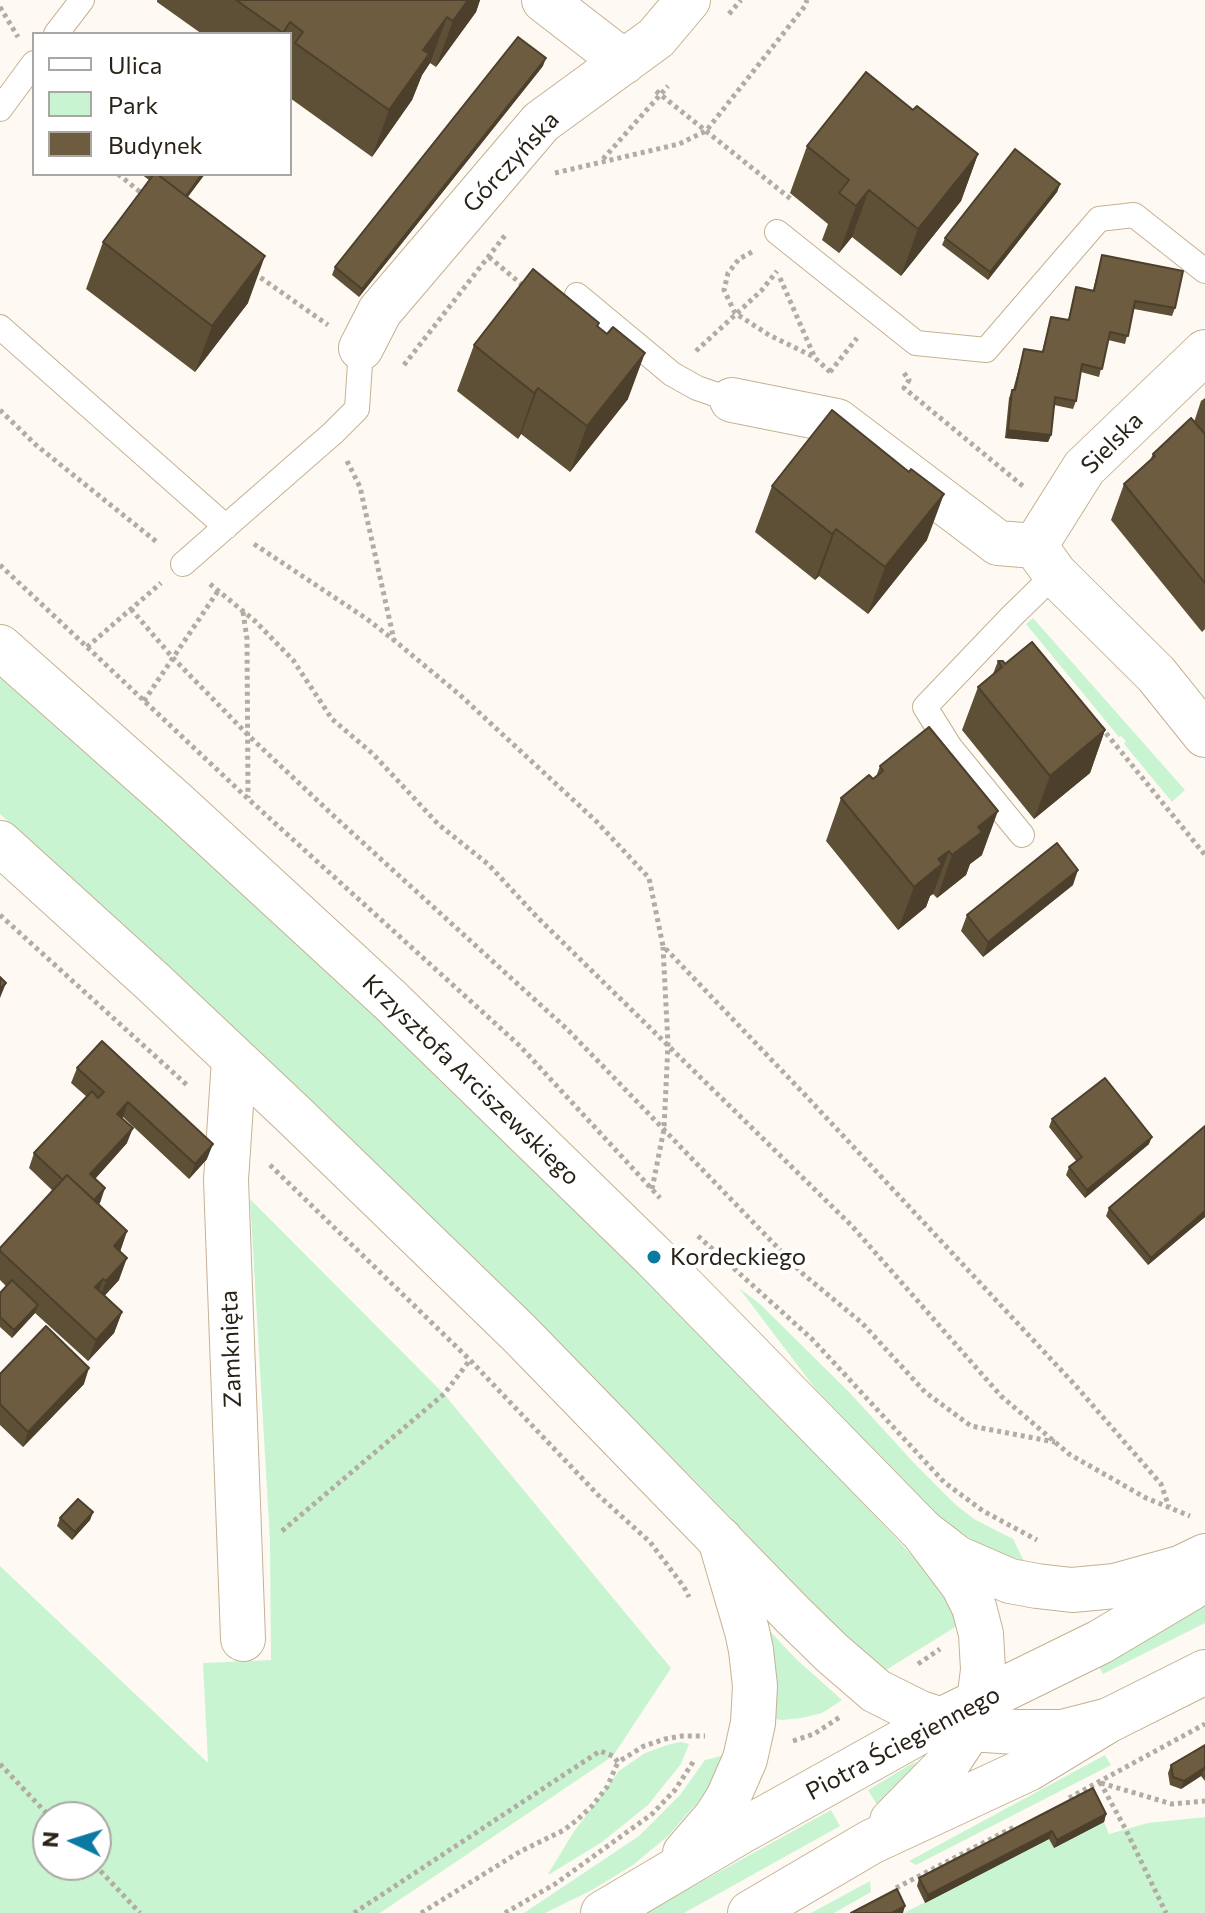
<!DOCTYPE html>
<html>
<head>
<meta charset="utf-8">
<style>
	body { margin:0 }
	#map { position:relative; width:1205px; height:1913px; overflow:hidden; background:#fefaf3; font-family:Commissioner,sans-serif }
	canvas { display:block }
	.legend { position:absolute; left:32px; top:32px; width:260px; height:144px; box-sizing:border-box; background:#fff; border:2px solid #a9a7a2; margin:0; padding:10px 14px; list-style:none; font-size:24px; color:#292216 }
	.legend li { display:flex; align-items:center; gap:16px; height:40px }
	.legend b { width:40px; border:2px solid #a9a7a2 }
	.north { position:absolute; left:32px; top:1801px; width:80px; height:80px; box-sizing:border-box; background:#fff; border:2px solid #a9a7a2; border-radius:50%; rotate:274deg; font-size:22px; font-weight:700; line-height:32px; text-align:center; color:#292216 }
	.north::after { content:''; display:block; margin:auto; width:28px; height:36px; background:#0a7aa3; clip-path:polygon(50% 0,100% 100%,50% 72%,0 100%) }
</style>
</head>
<body>
<div id="map">
<canvas width="1205" height="1913"></canvas>
<ul class="legend">
<li><b style="height:10px;background:#fff"></b>Ulica</li>
<li><b style="height:22px;background:#c9f4d2"></b>Park</li>
<li><b style="height:22px;background:#6d5c40"></b>Budynek</li>
</ul>
<div class="north">N</div>
</div>
<script>
const ctx = document.querySelector('canvas').getContext('2d');
ctx.lineJoin = 'round';
function fill(path, color) {
  ctx.fillStyle = color;
  ctx.fill(path, 'evenodd');
}
function poly(rows) {
  const path = new Path2D();
  for (const r of rows) {
    path.moveTo(r[0], r[1]);
    for (let i = 2; i < r.length; i += 2) path.lineTo(r[i], r[i + 1]);
  }
  return path;
}
function strokePath(path, color, width, dash) {
  ctx.strokeStyle = color;
  ctx.lineWidth = width;
  ctx.lineCap = dash ? 'butt' : 'round';
  ctx.setLineDash(dash || []);
  ctx.stroke(path);
}
function drawText(font, color, halo, rows, align = 'center') {
  ctx.font = font + ' Commissioner,sans-serif';
  ctx.lineWidth = 8;
  ctx.setLineDash([]);
  ctx.textBaseline = 'middle';
  ctx.strokeStyle = halo;
  ctx.fillStyle = color;
  for (const [text, x, y, turn = 0] of rows) {
    ctx.save();
    ctx.translate(x, y);
    ctx.rotate((+turn || 0) * Math.PI / 180);
    ctx.textAlign = isNaN(turn) ? turn : align;
    if (halo) ctx.strokeText(text, 0, 0);
    ctx.fillText(text, 0, 0);
    ctx.restore();
  }
}
fill(poly([
	[1033,618,1185,790,1172,802,1124,744,1126,741,1121,736,1119,737,1026,624],
	[0,675,166,821,315,959,529,1165,666,1300,869,1509,917,1561,948,1600,960,1624,886,1670,874,1662,830,1621,710,1496,538,1322,32,843,0,814],
	[250,1199,444,1394,671,1668,613,1756,380,1913,0,1913,0,1566,208,1763,203,1663,271,1660,270,1541],
	[48,1817,96,1817,96,1865,48,1865],
	[739,1288,760,1304,850,1393,914,1463,956,1505,974,1519,1013,1539,1024,1561,996,1552,979,1544,945,1522,920,1499,814,1387],
	[1205,1605,1205,1623,1103,1674,1097,1663],
	[769,1630,795,1658,842,1700,822,1713,802,1718,782,1720,775,1719],
	[681,1742,689,1744,681,1764,648,1805,602,1842,550,1874,548,1874,573,1833,619,1771,645,1753,667,1745],
	[725,1755,712,1784,703,1796,668,1836,633,1865,592,1890,545,1913,524,1913,639,1836,680,1795,705,1760],
	[1105,1755,1111,1765,916,1865,909,1861],
	[921,1762,877,1805,868,1790,913,1763],
	[831,1810,840,1826,684,1913,645,1913],
	[1205,1817,1205,1913,904,1913,1049,1839,1055,1848,1104,1822,1109,1834,1148,1823],
	[870,1881,871,1892,834,1913,811,1913]
]), '#c9f4d2');
const service = poly([
	[56,34,82,0],
	[0,109,34,63],
	[777,232,916,343,986,350,1099,219,1134,215,1205,271],
	[577,295,672,374,697,388,732,400],
	[0,327,226,527],
	[183,564,333,433,357,409,361,348],
	[1022,835,950,747,925,707,1012,616,1055,574]
]);
const minor = poly([
	[544,0,624,62],
	[361,348,380,311,541,122,656,38,688,0],
	[732,400,837,421,998,543,1035,546,1055,574,1156,674,1205,735],
	[1035,546,1084,468,1205,352],
	[234,1060,226,1180,243,1639]
]);
const tertiary = poly([
	[892,1821,945,1767,970,1729,979,1702,983,1670,981,1634,974,1607,963,1585,926,1536],
	[685,1853,716,1817,728,1798,745,1759,753,1723,755,1686,751,1650,747,1631,720,1539],
	[603,1913,740,1832,941,1720,1100,1642,1191,1588,1205,1578],
	[750,1913,871,1842,1028,1769,1104,1723]
]);
const secondary = poly([
	[0,647,176,803,390,1000,654,1257,923,1532,957,1558,1010,1581,1037,1586,1072,1590,1115,1586,1180,1568,1205,1556],
	[0,843,153,982,294,1115,520,1334,793,1615,832,1653,876,1691,920,1713,970,1729,1016,1732,1062,1732,1109,1720,1205,1672]
]);
strokePath(service, '#c4b192', 26);
strokePath(minor, '#c4b192', 46);
strokePath(tertiary, '#c4b192', 46);
strokePath(secondary, '#c4b192', 46);
strokePath(poly([
	[0,7,18,37],
	[729,14,741,0],
	[656,91,792,200],
	[603,159,668,86],
	[555,173,679,144,706,131,805,6,807,0],
	[118,174,145,196],
	[752,252,739,259,728,273,724,290,735,313,769,335,814,357],
	[489,257,526,288],
	[254,273,328,325],
	[780,278,815,358,830,372,831,374],
	[696,351,761,291,777,271],
	[404,365,506,234],
	[830,372,857,338],
	[904,373,909,380,904,388,1024,487],
	[0,410,36,445,158,543],
	[347,461,360,487,394,640],
	[254,544,367,619,395,641,460,695,596,821,649,878,663,946,807,1097,1075,1385,1161,1484,1169,1507],
	[0,565,244,795,520,1046,660,1198],
	[210,584,255,621,293,660,332,719,373,754,438,824,489,865,537,917,852,1226,1001,1396,1069,1454,1146,1498,1190,1516],
	[131,609,173,658,249,736,337,819,568,1030,803,1274,862,1323,925,1392,971,1426,1055,1442],
	[243,612,247,639,248,798],
	[87,647,161,583],
	[144,701,218,591],
	[1101,727,1205,855],
	[0,915,188,1086],
	[270,1165,470,1360,598,1495,650,1542,684,1587,689,1597],
	[652,1189,664,1129,668,1044,663,947],
	[698,1236,812,1339,944,1482,983,1511,1037,1540],
	[282,1531,444,1394,470,1360],
	[918,1664,940,1649],
	[793,1741,814,1734,840,1717],
	[0,1764,50,1817],
	[1100,1782,1126,1830,1166,1913],
	[1101,1783,1172,1804,1205,1801],
	[1069,1798,1205,1724],
	[95,1865,140,1913],
	[896,1888,1014,1827],
	[354,1913,600,1751,613,1756,618,1762,644,1746,665,1739,682,1736,705,1736],
	[421,1913,521,1851,564,1830,577,1820,592,1806,607,1787,618,1762],
	[505,1913,555,1884,652,1814,675,1790,695,1759]
]), '#b1aca4', 5, [4, 4]);
strokePath(service, '#fff', 24);
strokePath(minor, '#fff', 44);
strokePath(tertiary, '#fff', 44);
strokePath(secondary, '#fff', 44);
fill(poly([
	[157,0,480,0,476,12,436,67,430,63,422,75,412,100,372,157,290,98,290,34,202,34,157,2],
	[543,66,359,297,332,275,335,267],
	[913,110,978,154,961,201,901,276,852,237,839,253,822,240,828,224,790,193,807,146],
	[141,174,205,174,187,197,248,303,195,372,86,289,103,242,149,180],
	[1060,184,1057,192,988,280,942,245,945,238],
	[1102,255,1175,308,1172,316,1134,309,1125,344,1108,340,1099,377,1081,372,1076,401,1073,409,1054,405,1051,435,1048,442,1005,438,1009,398,1012,390,1013,390,1024,349,1042,352,1051,317,1068,320,1076,287,1093,290],
	[599,323,598,327,628,399,570,472,521,434,518,439,457,391,474,345],
	[1205,398,1205,629,1202,632,1111,520,1124,484,1150,460,1153,454,1194,422,1201,401],
	[772,486,927,540,868,614,819,576,815,580,755,532],
	[998,661,1005,664,1105,730,1090,773,1034,819,962,730,978,687,993,674],
	[880,766,982,855,970,864,966,875,937,898,933,894,930,896,926,907,898,930,826,841,841,798,873,779,876,777],
	[1073,885,983,957,961,931,967,915],
	[102,1041,207,1159,189,1179,123,1117,122,1118,127,1143,95,1179,99,1204,127,1231,120,1251,119,1280,104,1296,122,1312,114,1333,88,1361,35,1313,12,1338,0,1327,0,1293,6,1286,0,1280,0,1248,53,1191,29,1168,34,1153,87,1097,71,1083,77,1068],
	[1052,1119,1149,1144,1085,1198,1066,1175,1069,1167,1077,1162,1049,1127],
	[1205,1126,1205,1217,1148,1265,1106,1216,1109,1208],
	[0,1374,84,1384,23,1447,0,1425],
	[93,1512,90,1520,72,1540,57,1526,60,1518],
	[1205,1745,1205,1781,1201,1776,1181,1789,1170,1785,1168,1773,1171,1765],
	[1093,1788,1106,1814,1104,1822,1054,1848,1049,1839,925,1903,917,1886,919,1878]
]), '#5e4f37');
fill(poly([
	[468,0,480,0,476,12,436,67,453,21],
	[447,17,430,63,422,75,412,100,372,157,389,110,423,50],
	[546,58,543,66,359,297,362,289],
	[978,154,961,201,901,276,918,229],
	[202,174,205,174,182,205,185,197],
	[1060,184,1057,192,988,280,990,272],
	[869,190,852,237,839,253,856,206],
	[265,256,248,303,195,372,212,326],
	[645,353,628,399,570,472,587,426],
	[538,388,521,434,518,439,534,393],
	[1008,430,1051,435,1048,442,1005,438],
	[944,494,927,540,868,614,885,567],
	[836,529,819,576,815,580,832,534],
	[1105,730,1090,773,1034,819,1050,776],
	[998,811,982,855,970,864,966,875,937,898,952,855,978,827],
	[949,851,933,894,930,896,926,907,898,930,914,887,938,859],
	[1078,870,1073,885,983,957,988,942],
	[6,983,0,998,0,989],
	[128,1102,123,1117,112,1129,117,1114],
	[133,1128,127,1143,85,1190,90,1174],
	[1152,1137,1149,1144,1085,1198,1087,1190],
	[213,1144,207,1159,189,1179,195,1164],
	[105,1188,100,1203,85,1220,90,1204],
	[1205,1211,1205,1217,1148,1265,1151,1258],
	[127,1231,120,1252,114,1246],
	[127,1258,119,1280,98,1303,106,1281],
	[103,1279,96,1300,95,1287],
	[38,1305,35,1313,12,1338,14,1330],
	[122,1312,114,1333,88,1361,96,1340],
	[89,1368,84,1384,23,1447,28,1432],
	[93,1512,90,1520,72,1540,75,1532],
	[1204,1768,1201,1776,1181,1789,1184,1781],
	[1106,1814,1104,1822,1054,1848,1057,1840],
	[1052,1831,1049,1839,925,1903,928,1895],
	[905,1906,903,1913,892,1913]
]), '#4c402d');
const building = poly([
	[236,0,468,0,453,21,447,17,423,50,429,54,389,110,295,43,303,32,290,22,283,33,236,0],
	[518,37,546,58,362,289,335,267,518,37],
	[866,72,913,110,917,106,978,154,918,229,869,190,856,206,839,193,849,180,807,146,866,72],
	[1015,149,1060,184,990,272,945,238,1015,149],
	[154,174,157,174,265,256,212,326,103,242,154,174],
	[157,174,202,174,186,196,157,174],
	[1102,255,1183,271,1175,308,1135,301,1128,336,1110,332,1102,369,1082,364,1076,401,1055,397,1051,435,1008,430,1012,390,1015,390,1024,349,1043,352,1051,317,1069,320,1076,287,1094,291,1102,255],
	[533,269,599,323,597,326,607,334,613,327,645,353,587,426,538,388,534,393,474,345,533,269],
	[832,410,909,472,911,469,944,494,885,567,836,529,832,534,772,486,832,410],
	[1191,418,1205,434,1205,583,1124,484,1155,456,1153,454,1191,418],
	[1032,642,1105,730,1050,776,978,687,1002,667,998,661,1003,661,1005,664,1032,642],
	[929,727,998,811,978,827,982,832,952,855,949,851,938,859,942,864,914,887,841,798,869,775,873,779,883,771,880,766,929,727],
	[1057,843,1078,870,988,942,967,915,1057,843],
	[0,977,6,983,0,989,0,977],
	[102,1041,213,1144,195,1164,128,1102,117,1114,133,1128,90,1174,105,1188,94,1200,67,1175,63,1180,34,1153,92,1091,98,1098,104,1092,77,1068,102,1041],
	[1105,1078,1152,1137,1087,1190,1069,1167,1082,1157,1052,1119,1105,1078],
	[1205,1126,1205,1211,1151,1258,1109,1208,1205,1126],
	[67,1175,127,1231,114,1246,127,1258,106,1281,103,1279,95,1287,122,1312,96,1340,0,1251,0,1248,67,1175],
	[12,1280,38,1305,14,1330,0,1317,0,1293,12,1280],
	[46,1326,89,1368,28,1432,0,1404,0,1374,46,1326],
	[78,1499,93,1512,75,1532,60,1518,78,1499],
	[1205,1745,1205,1770,1204,1768,1184,1781,1173,1777,1171,1765,1205,1745],
	[1093,1788,1106,1814,1057,1840,1052,1831,928,1895,919,1878,1093,1788],
	[897,1889,905,1906,892,1913,851,1913,897,1889]
]);
fill(building, '#6d5c40');
strokePath(building, '#4c402d', 2);
for (const [x, y, r, color] of [
	[654,1257,8,"#0a7aa3"]
]) {
  const dot = new Path2D();
  dot.arc(x, y, r, 0, 2 * Math.PI);
  ctx.fillStyle = color;
  ctx.fill(dot);
  strokePath(dot, '#fff', 3);
}
drawText('24px', '#292216', '#fff', [
	["Górczyńska",511,162,-47],
	["Sielska",1112,443,-45],
	["Krzysztofa Arciszewskiego",471,1080,44],
	["Zamknięta",231,1349,-92],
	["Piotra Ściegiennego",903,1743,-28]
]);
drawText('24px', '#292216', '#fff', [
	["Kordeckiego",670,1257]
], 'left');
</script>
</body>
</html>
